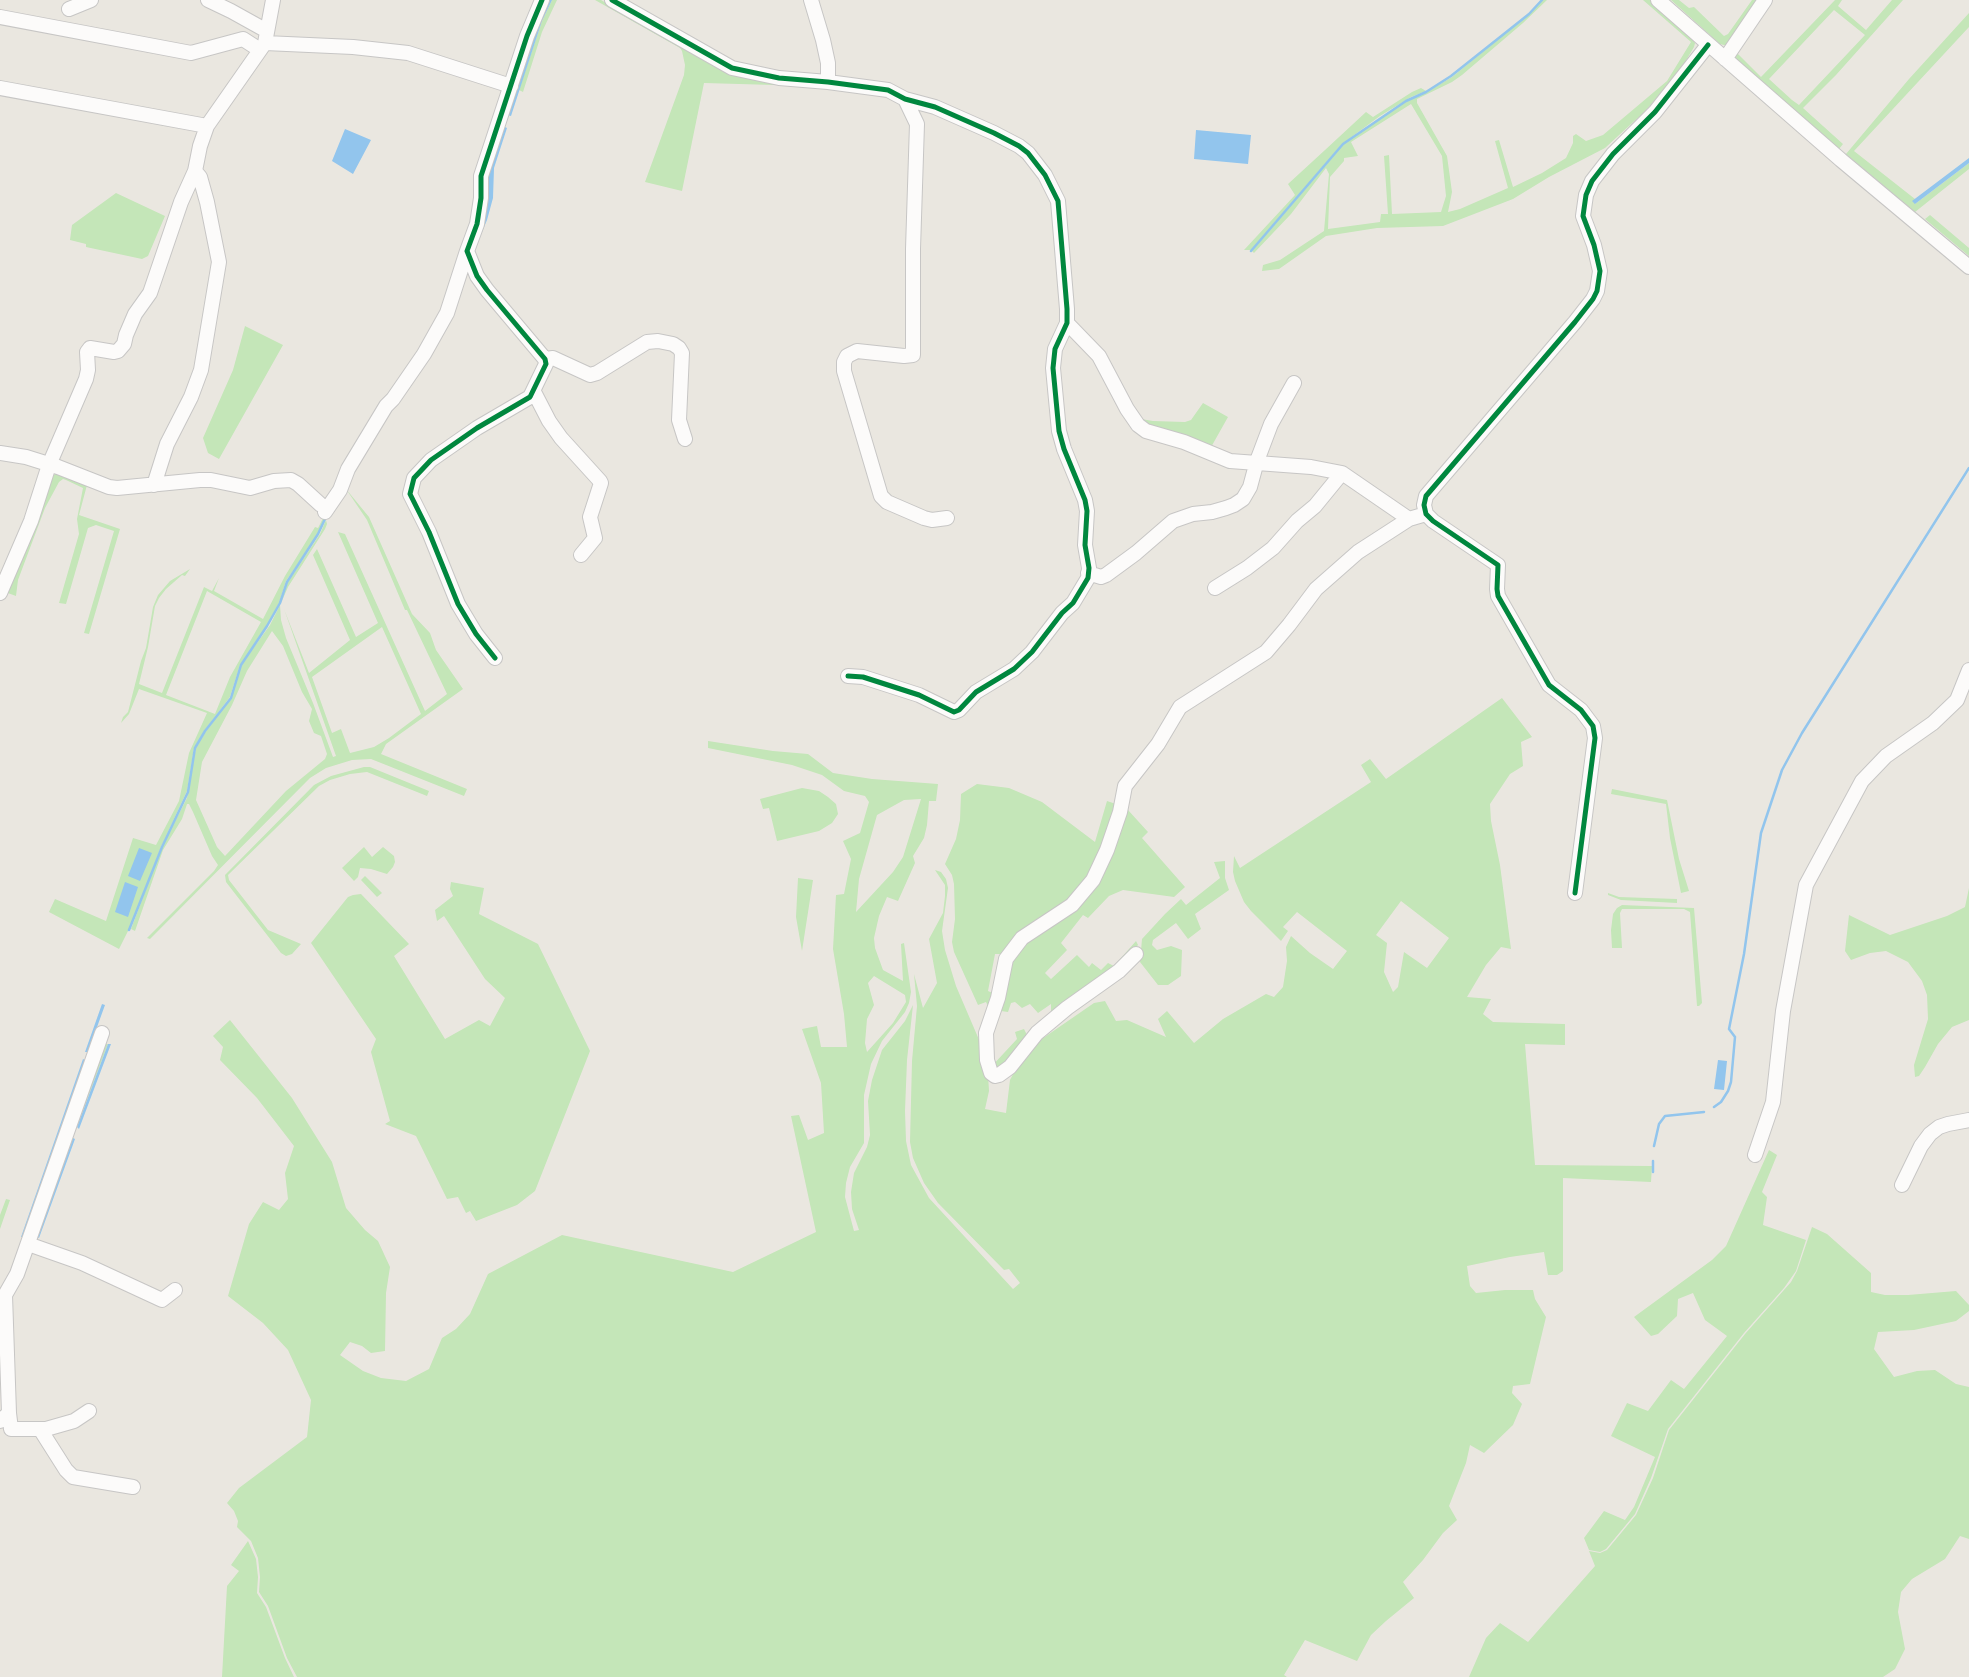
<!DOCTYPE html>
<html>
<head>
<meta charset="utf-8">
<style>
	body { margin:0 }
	canvas { display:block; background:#eae7e0 }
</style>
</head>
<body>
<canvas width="1969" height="1677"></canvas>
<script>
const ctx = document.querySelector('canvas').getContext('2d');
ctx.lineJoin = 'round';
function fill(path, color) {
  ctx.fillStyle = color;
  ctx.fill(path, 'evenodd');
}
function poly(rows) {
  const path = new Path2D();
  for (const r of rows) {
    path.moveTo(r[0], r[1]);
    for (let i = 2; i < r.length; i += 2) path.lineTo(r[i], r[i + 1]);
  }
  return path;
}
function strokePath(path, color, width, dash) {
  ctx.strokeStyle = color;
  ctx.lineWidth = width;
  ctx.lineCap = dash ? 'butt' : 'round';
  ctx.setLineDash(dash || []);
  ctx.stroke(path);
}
fill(poly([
	[552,0,557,0,542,32,523,92,519,90,542,21],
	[595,0,601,0,728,73,774,80,774,85,704,83,682,191,645,182,684,75,685,65,682,51,680,48],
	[1543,0,1547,0,1523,23,1462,75,1452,82,1417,99,1417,103,1447,156,1452,192,1448,212,1460,209,1508,188,1495,141,1499,140,1513,187,1542,173,1566,158,1573,143,1573,136,1576,134,1586,141,1603,135,1667,81,1691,42,1643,0,1650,0,1692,38,1695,43,1694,47,1675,79,1642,114,1605,148,1549,177,1513,199,1443,226,1377,228,1326,236,1279,269,1262,271,1263,265,1280,260,1324,231,1329,174,1326,168,1291,214,1254,253,1252,251,1343,144,1406,101,1427,92,1452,77,1529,14],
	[1411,104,1442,156,1446,196,1441,212,1392,214,1389,155,1384,156,1388,214,1381,214,1380,222,1328,229,1330,177,1344,161,1344,158,1358,156,1351,142],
	[1671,0,1679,0,1689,8,1694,7,1724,36,1728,34,1752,0,1757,0,1727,45,1724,45,1720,44],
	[1835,0,1842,0,1838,6,1866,30,1892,0,1903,0,1836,75,1803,108,1843,144,1839,149,1733,56,1736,52,1761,77],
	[1834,10,1865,35,1799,105,1792,100,1769,79],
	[1969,13,1969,27,1854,151,1915,199,1915,204,1969,163,1969,169,1915,212,1846,154,1909,79],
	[1421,88,1426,91,1411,97,1380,116,1342,144,1251,250,1244,250,1295,195,1288,184,1325,150,1366,112,1373,117,1412,92],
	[116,193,165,216,148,256,142,259,86,247,86,244,70,240,72,225],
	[1930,215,1969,248,1969,256,1925,219],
	[245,326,283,345,219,459,208,453,203,438,233,370],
	[1203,403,1228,417,1210,449,1151,430,1141,419,1153,421,1185,422,1191,420],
	[57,471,87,485,79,515,120,529,89,634,84,633,114,531,96,525,88,528,66,604,59,603,79,534,77,519,83,488,66,480,63,479,59,482,45,508,18,580,16,596,5,592,50,481],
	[346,489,369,517,412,614,430,633,436,650,463,689,386,744,381,754,467,789,464,796,371,759,352,760,326,768,310,778,150,939,147,938,214,871,218,865,212,856,193,812,189,804,187,804,182,819,163,850,135,931,131,929,162,847,187,798,196,748,206,731,231,698,242,664,270,625,280,605,281,620,286,638,313,703,333,757,336,756,284,609,309,673,350,640,313,555,317,549,356,637,378,623,338,532,345,534,425,711,447,694,407,610,405,610,367,520],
	[382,627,421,714,389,738,374,747,350,753,341,729,332,733,312,677],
	[272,631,283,646,302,692,312,709,309,721,314,733,321,736,327,754,325,759,286,791,225,856,217,847,196,800,202,762,232,705,247,671],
	[323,518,325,519,318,534,286,581,279,603,267,626,240,665,230,697,204,731,194,748,187,791,161,847,129,929,119,949,49,912,55,899,106,921,133,838,156,845,179,801,189,753,207,713,139,689,129,714,121,723,123,717,128,712,141,661,146,648,153,607,158,595,170,581,190,569,185,576,182,575,166,589,159,598,155,606,148,647,139,684,162,693,204,587,212,591,219,578,214,591,263,619,285,576,315,527,318,528],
	[207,591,261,622,230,677,215,714,166,695],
	[326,520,327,524,325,529,288,587,281,603,288,582,320,534],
	[1502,698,1532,737,1521,742,1523,766,1510,774,1490,804,1491,821,1500,865,1511,949,1501,947,1486,965,1467,997,1491,999,1483,1014,1493,1022,1565,1024,1565,1045,1525,1044,1535,1165,1652,1166,1651,1182,1563,1178,1563,1271,1557,1275,1548,1275,1544,1252,1510,1257,1467,1266,1470,1286,1476,1293,1505,1290,1533,1290,1535,1299,1546,1317,1530,1384,1513,1386,1512,1393,1522,1404,1513,1425,1484,1453,1470,1445,1466,1463,1449,1506,1457,1520,1443,1533,1423,1560,1403,1582,1414,1598,1386,1621,1371,1635,1357,1661,1305,1640,1284,1675,1287,1677,297,1677,287,1658,268,1606,259,1592,260,1577,258,1558,251,1541,237,1527,238,1521,234,1511,227,1503,239,1488,307,1437,311,1400,288,1350,263,1323,228,1296,249,1224,263,1202,279,1210,288,1199,285,1173,294,1146,257,1098,220,1060,223,1047,213,1036,230,1020,292,1098,332,1162,346,1208,365,1230,378,1241,390,1267,386,1293,385,1351,371,1353,362,1346,350,1342,340,1355,363,1371,381,1378,406,1381,429,1369,442,1338,456,1329,470,1314,488,1274,562,1235,733,1272,816,1232,791,1116,799,1115,808,1140,824,1133,821,1083,802,1029,817,1026,821,1047,847,1047,844,1014,833,949,836,895,844,894,851,859,843,841,860,833,869,802,865,796,844,791,822,775,792,765,708,748,708,741,773,751,808,754,833,773,872,779,938,784,936,801,929,801,927,825,924,838,913,856,915,863,898,901,887,897,879,916,874,938,875,948,883,970,903,981,901,944,904,943,911,992,909,1003,905,1012,882,1041,871,1064,864,1095,864,1143,850,1167,846,1183,845,1197,854,1231,859,1230,852,1209,851,1192,854,1173,867,1147,870,1135,868,1101,872,1080,882,1050,905,1021,913,1005,907,1060,905,1111,906,1141,911,1165,929,1198,1013,1289,1020,1283,1009,1269,1004,1270,938,1203,924,1183,913,1158,910,1142,912,1061,917,1006,914,974,923,1008,937,983,929,939,943,913,945,896,945,885,935,870,941,872,946,879,948,888,942,931,945,950,956,986,983,1049,988,1075,989,1091,985,1109,1006,1113,1010,1080,1019,1063,1036,1043,1094,1003,1105,1001,1116,1021,1127,1020,1166,1037,1158,1019,1167,1011,1194,1043,1223,1019,1266,994,1274,997,1283,987,1287,961,1286,947,1291,936,1310,953,1333,969,1347,951,1297,912,1283,927,1288,931,1281,941,1251,911,1244,902,1235,881,1233,872,1234,856,1240,868,1371,782,1361,765,1370,759,1386,779],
	[921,799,903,857,893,872,856,912,859,879,877,815,904,800],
	[1401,901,1449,938,1427,968,1404,952,1398,987,1393,992,1384,972,1387,943,1376,935],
	[874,976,905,995,906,1002,893,1023,867,1052,865,1043,867,1019,874,1005,868,983],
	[364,767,370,767,429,791,427,796,367,772,350,774,330,780,319,786,228,875,229,880,268,930,301,944,292,954,286,956,281,953,226,882,225,875,314,785,331,776],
	[977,784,1009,788,1042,802,1095,842,1107,801,1116,804,1103,853,1083,888,1005,954,995,954,988,991,995,994,990,1010,986,1002,978,1005,954,952,952,942,955,919,954,884,952,875,945,864,956,839,960,820,961,794],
	[802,788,819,791,828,797,836,804,838,814,832,823,819,831,777,841,769,808,763,809,760,799],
	[1612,789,1667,800,1679,859,1689,891,1681,893,1670,838,1666,804,1611,794],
	[1128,810,1148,832,1142,838,1185,887,1174,897,1123,890,1109,896,1088,918,1083,915,1061,943,1067,950,1045,973,1051,979,1077,955,1089,967,1092,963,1101,970,1108,963,1114,966,1136,941,1138,945,1121,965,1051,1014,1051,1004,1038,1013,1030,1004,1022,1008,1015,1002,1011,1003,1008,1012,1001,1011,999,1004,1010,958,1019,944,1074,908,1123,826],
	[364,847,372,857,383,847,394,856,395,862,393,867,387,874,371,869,360,868,358,877,354,881,342,868],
	[1225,861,1225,878,1229,890,1195,914,1201,929,1188,939,1176,923,1153,940,1152,945,1157,950,1171,946,1182,950,1181,976,1168,985,1158,985,1140,962,1142,939,1165,914,1181,899,1186,905,1220,878,1214,862],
	[365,876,382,893,377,897,361,880],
	[798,878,813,880,802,951,796,917],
	[451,882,484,888,479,914,538,944,590,1051,535,1191,517,1205,476,1221,470,1211,466,1213,458,1197,447,1199,416,1136,385,1124,390,1121,371,1052,376,1039,311,943,348,897,353,895,361,894,409,944,394,956,445,1039,479,1020,490,1026,505,998,485,979,444,916,437,921,435,910,453,896,450,889],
	[1969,888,1969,1020,1952,1027,1938,1044,1925,1067,1919,1076,1915,1077,1914,1065,1928,1019,1927,995,1922,981,1908,962,1886,951,1870,953,1851,960,1845,951,1849,915,1890,935,1947,916,1965,907],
	[1608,893,1619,897,1677,899,1677,903,1621,900,1608,895],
	[1622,905,1694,908,1702,1003,1699,1006,1697,1006,1690,912,1684,909,1622,909,1620,913,1622,948,1612,948,1611,930,1613,914,1617,908],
	[1024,1029,1027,1035,996,1073,991,1067,1017,1039,1015,1032],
	[104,1044,108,1044,77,1127,75,1124],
	[1769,1150,1777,1155,1762,1192,1767,1197,1763,1225,1806,1240,1796,1271,1784,1288,1744,1333,1668,1429,1651,1478,1635,1514,1606,1549,1600,1552,1589,1550,1584,1538,1604,1511,1625,1520,1634,1507,1655,1457,1611,1436,1627,1403,1648,1411,1671,1380,1684,1389,1727,1336,1705,1320,1693,1293,1678,1299,1677,1316,1658,1334,1651,1336,1634,1317,1712,1260,1726,1246],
	[6,1199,10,1200,0,1229,0,1215],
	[1812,1227,1827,1234,1871,1273,1871,1292,1885,1295,1908,1295,1956,1291,1969,1305,1969,1311,1956,1321,1914,1330,1878,1332,1874,1349,1894,1377,1917,1371,1935,1370,1956,1384,1969,1387,1969,1539,1960,1536,1945,1559,1912,1579,1901,1592,1898,1612,1905,1649,1895,1669,1883,1677,1469,1677,1486,1638,1500,1623,1528,1642,1595,1566,1589,1551,1600,1553,1607,1550,1636,1515,1653,1478,1669,1430,1745,1334,1791,1282,1797,1271],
	[248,1541,256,1559,258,1577,257,1593,266,1607,285,1658,294,1677,222,1677,227,1586,239,1571,231,1565]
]), '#c4e6b8');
fill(poly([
	[548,0,552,0,542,21,511,116,507,115,539,20],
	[503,126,507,128,494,168,493,198,487,220,475,249,485,211,489,170],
	[345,129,371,140,353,174,332,161],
	[1196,130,1251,135,1248,164,1194,159],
	[1969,158,1969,163,1915,204,1912,201],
	[139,848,152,853,140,881,128,876],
	[125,882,138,887,128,917,115,912],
	[102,1004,105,1005,88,1052,85,1052],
	[108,1044,111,1044,79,1129,77,1127],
	[83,1059,85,1060,23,1237,21,1237],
	[1718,1060,1727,1061,1724,1090,1714,1089],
	[73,1138,75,1139,39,1238,37,1237]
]), '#92c5ed');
strokePath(poly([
	[1251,251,1343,144,1406,101,1426,92,1451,76,1529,14,1542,0],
	[129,930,162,847,188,792,195,748,205,731,231,698,241,665,267,626,280,603,287,582,318,534,325,519],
	[1714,1107,1721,1102,1728,1091,1731,1082,1735,1037,1729,1029,1744,954,1761,833,1782,770,1802,733,1969,468],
	[1654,1146,1659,1124,1665,1116,1704,1112],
	[1653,1172,1653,1161]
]), '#92c5ed', 2.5);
const minor = poly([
	[208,0,231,11,267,31],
	[612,0,732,68,779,78,828,82,888,90,905,99,935,107,994,133,1019,146,1028,153,1045,175,1058,201,1067,309,1067,323,1055,349,1053,368,1059,431,1064,449,1085,500,1087,511,1085,545,1089,568,1088,578,1073,603,1062,613,1032,652,1014,669,976,692,959,710,954,712,919,695,863,677,848,676],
	[811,0,823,40,828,63,828,82],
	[1658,0,1841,160,1969,267],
	[69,9,91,0],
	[0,17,191,53,243,39,260,50],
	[265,43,353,47,408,53,511,86],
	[1725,59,1765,0],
	[0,88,207,126],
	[905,99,917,124,913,249,913,355,904,356,857,351,847,356,844,362,844,371,881,496,887,502,924,518,932,520,947,518],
	[1067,323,1099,356,1127,409,1138,425,1146,431,1184,442,1230,461,1311,467,1342,473,1409,519],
	[545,359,553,358,590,375,597,373,647,342,658,341,673,344,679,348,682,353,679,420,685,439],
	[534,392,549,421,561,438,600,481,601,483,590,517,595,538,581,555],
	[0,453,26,457,58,467,109,487,117,488,200,480,211,480,250,488,274,481,291,480,298,484,321,505],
	[154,485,167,444,191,397,201,370,219,262,207,202,200,177,195,171],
	[325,512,340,490,348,469,386,406,393,399,424,354,447,313,467,251],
	[1088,573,1101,577,1106,575,1136,553,1173,521,1193,514,1212,512,1226,508,1234,505,1243,499,1250,487,1257,461,1271,424,1294,383],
	[1215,588,1247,568,1273,548,1297,521,1315,506,1342,473],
	[0,593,31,521,49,465,86,379,88,370,87,352,90,348,114,352,118,351,124,344,126,335,135,314,150,293,181,202,195,171,200,146,207,126,265,43,273,0],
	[495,658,476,634,458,604,429,532,410,494,414,478,431,460,477,428,530,397,546,364,545,359,487,290,477,276,467,251,477,224,481,198,481,176,527,36,542,0],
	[1575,893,1595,738,1593,726,1581,710,1549,685,1498,596,1497,589,1498,565,1433,521,1426,514,1424,505,1426,496,1575,322,1593,299,1597,291,1600,271,1594,245,1583,216,1586,195,1592,181,1613,154,1655,112,1708,45],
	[1136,954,1119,971,1067,1008,1037,1033,1010,1067,999,1075,995,1076,991,1073,987,1060,986,1033,998,998,1006,959,1022,938,1072,905,1093,880,1107,850,1120,812,1125,786,1158,744,1180,707,1266,652,1289,625,1316,589,1358,552,1409,519,1426,514],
	[1755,1155,1773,1102,1783,1011,1806,885,1862,781,1886,756,1933,723,1957,700,1969,670],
	[1902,1185,1921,1146,1930,1134,1939,1127,1948,1124,1969,1120],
	[28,1244,82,1263,162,1300,175,1290],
	[0,1298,5,1295,17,1274,102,1033],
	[9,1413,11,1429,46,1429,74,1421,89,1411],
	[0,1421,9,1413,5,1295],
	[40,1429,66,1470,73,1477,133,1487]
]);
strokePath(minor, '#c7c6c5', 16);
strokePath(minor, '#fcfbfa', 14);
strokePath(poly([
	[612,0,732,68,779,78,828,82,888,90,905,99,935,107,994,133,1019,146,1028,153,1045,175,1058,201,1067,309,1067,323,1055,349,1053,368,1059,431,1064,449,1085,500,1087,511,1085,545,1089,568,1088,578,1073,603,1062,613,1032,652,1014,669,976,692,959,710,954,712,919,695,863,677,848,676],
	[495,658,476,634,458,604,429,532,410,494,414,478,431,460,477,428,530,397,546,364,545,359,487,290,477,276,467,251,477,224,481,198,481,176,527,36,542,0],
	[1575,893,1595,738,1593,726,1581,710,1549,685,1498,596,1497,589,1498,565,1433,521,1426,514,1424,505,1426,496,1575,322,1593,299,1597,291,1600,271,1594,245,1583,216,1586,195,1592,181,1613,154,1655,112,1708,45]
]), '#00873e', 5);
</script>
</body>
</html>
